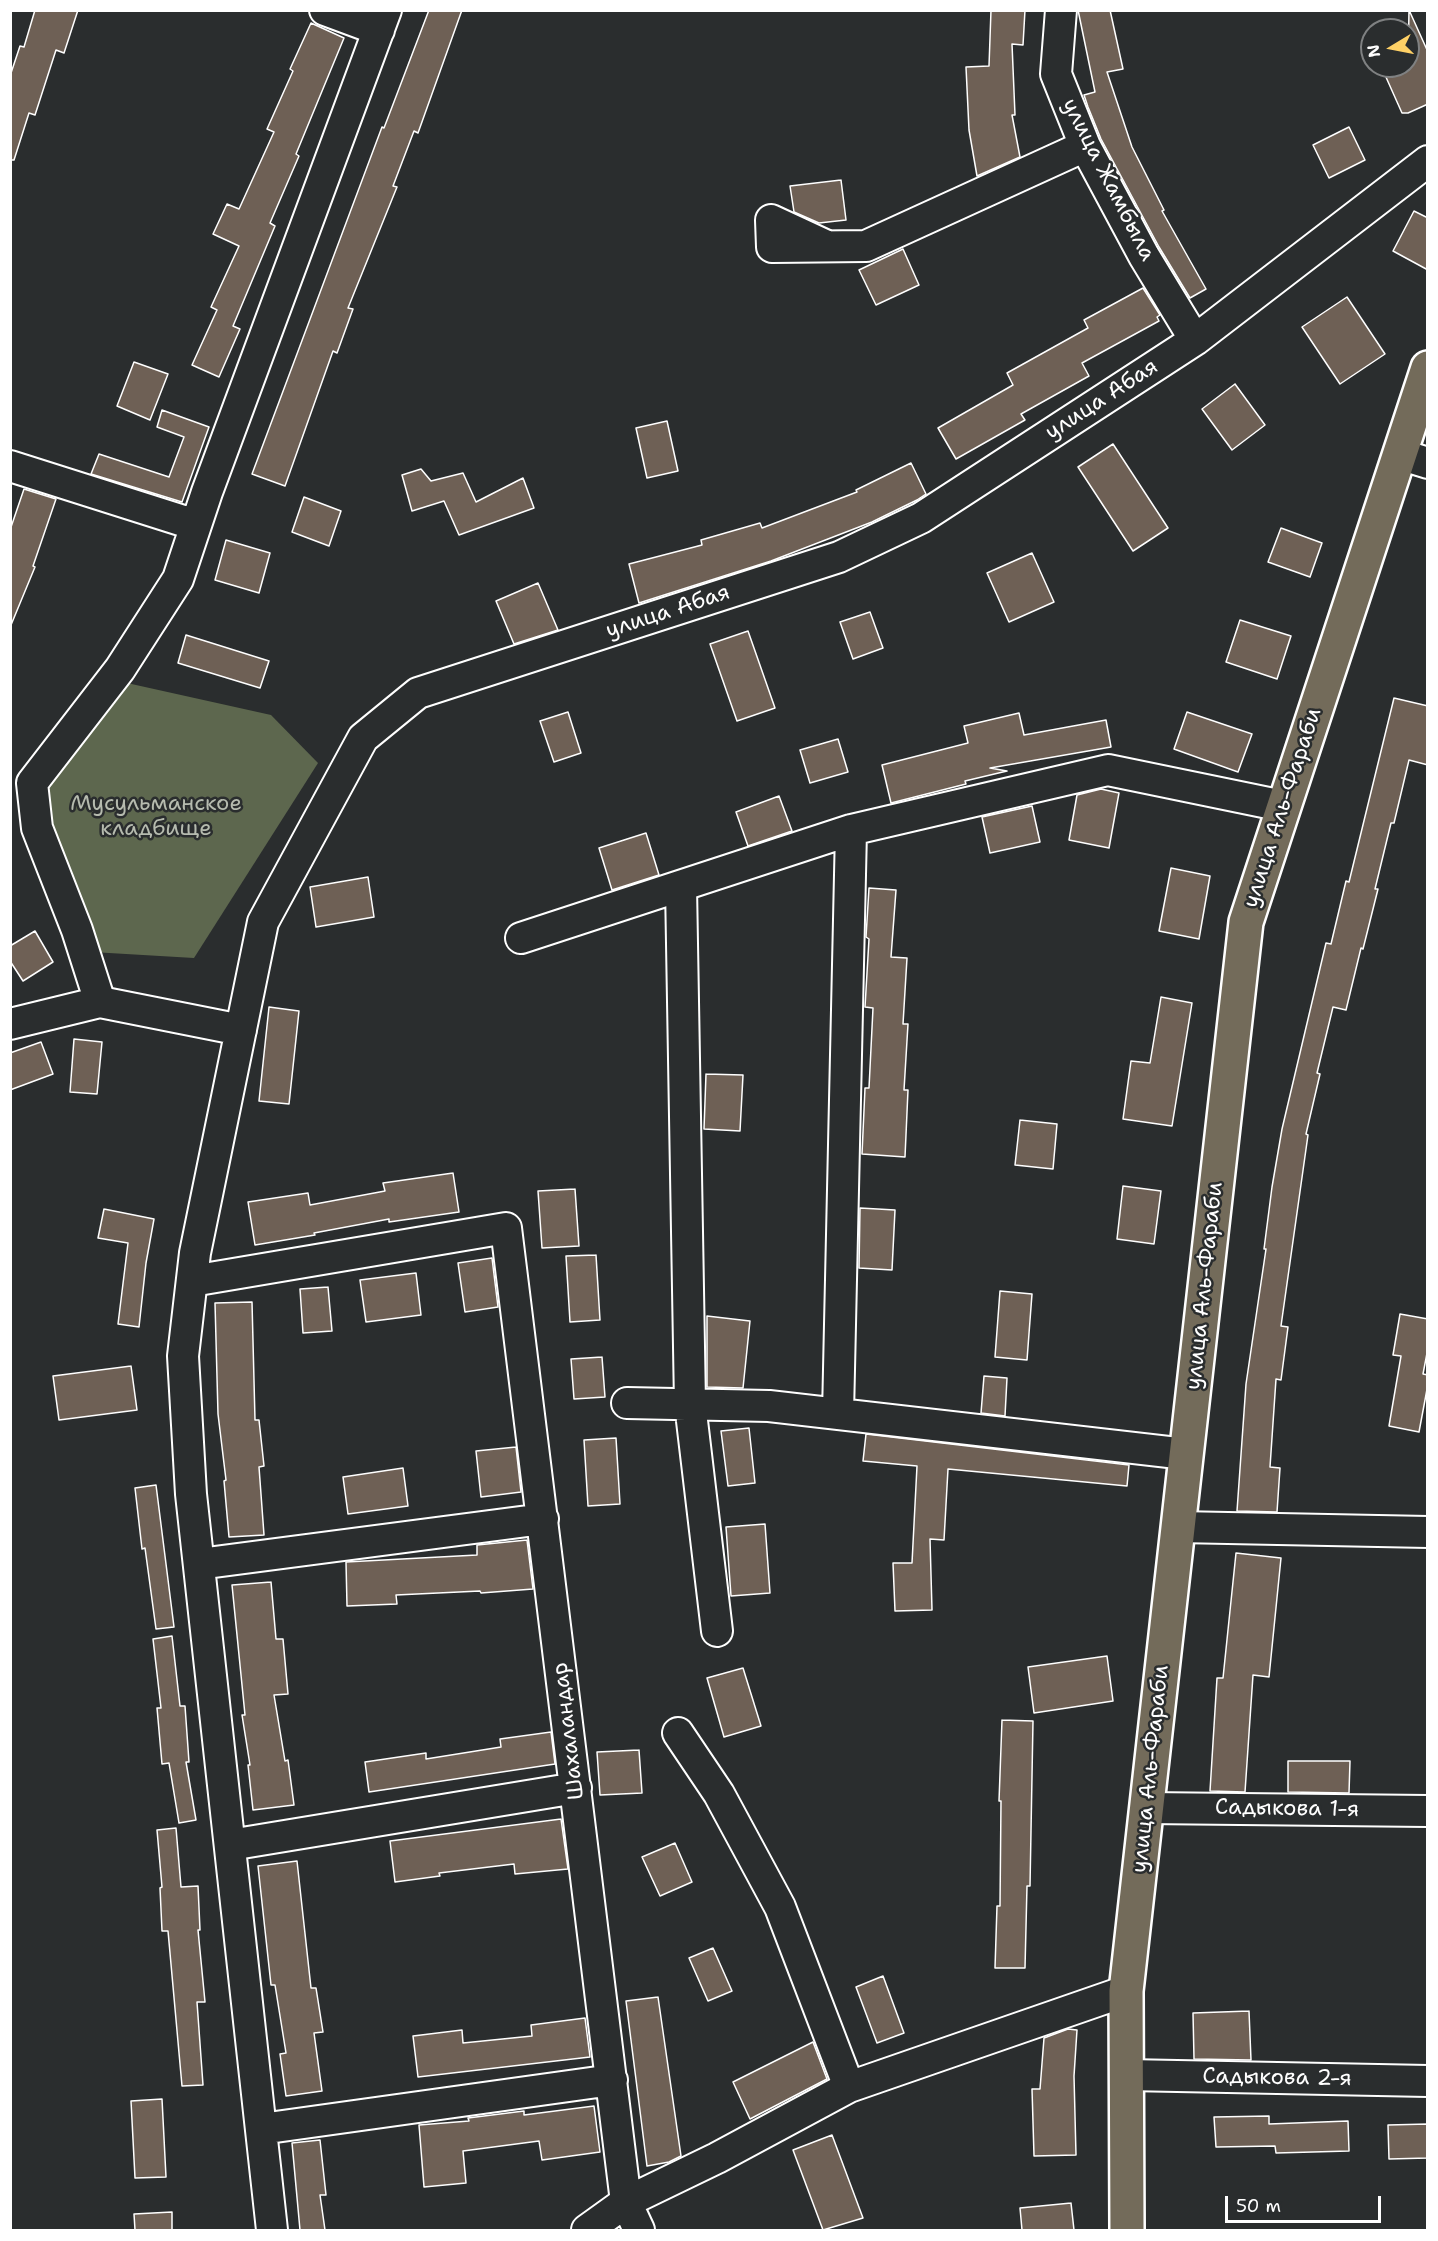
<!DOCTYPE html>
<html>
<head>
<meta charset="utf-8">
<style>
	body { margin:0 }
	#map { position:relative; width:1438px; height:2241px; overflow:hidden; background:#2a2d2e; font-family:"Shantell Sans",sans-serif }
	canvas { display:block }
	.frame { position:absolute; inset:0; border:12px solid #fff; pointer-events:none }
	.north { position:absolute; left:1360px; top:18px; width:60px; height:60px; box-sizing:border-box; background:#2a2d2e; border:2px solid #7f8182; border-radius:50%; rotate:260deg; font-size:16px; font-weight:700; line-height:24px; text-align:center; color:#fff }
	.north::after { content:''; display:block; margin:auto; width:21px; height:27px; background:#ffd166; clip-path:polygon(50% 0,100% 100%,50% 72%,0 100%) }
	.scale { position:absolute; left:1225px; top:2196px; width:156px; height:27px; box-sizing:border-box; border:3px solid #fff; border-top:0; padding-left:8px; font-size:18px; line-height:21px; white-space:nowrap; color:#fff; -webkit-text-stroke:4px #2a2d2e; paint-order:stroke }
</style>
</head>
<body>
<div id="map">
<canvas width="1438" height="2241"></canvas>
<div class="frame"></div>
<div class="north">N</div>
<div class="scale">50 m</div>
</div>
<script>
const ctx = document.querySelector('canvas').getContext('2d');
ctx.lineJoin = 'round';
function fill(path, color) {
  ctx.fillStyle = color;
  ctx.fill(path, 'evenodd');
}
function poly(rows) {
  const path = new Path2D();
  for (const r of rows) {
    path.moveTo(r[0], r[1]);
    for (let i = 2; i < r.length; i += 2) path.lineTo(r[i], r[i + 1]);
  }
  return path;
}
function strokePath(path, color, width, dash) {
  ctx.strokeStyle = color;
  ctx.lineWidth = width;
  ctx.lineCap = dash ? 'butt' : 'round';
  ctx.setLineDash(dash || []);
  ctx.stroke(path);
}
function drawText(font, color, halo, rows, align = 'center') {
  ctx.font = font + ' "Shantell Sans",sans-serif';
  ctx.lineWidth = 5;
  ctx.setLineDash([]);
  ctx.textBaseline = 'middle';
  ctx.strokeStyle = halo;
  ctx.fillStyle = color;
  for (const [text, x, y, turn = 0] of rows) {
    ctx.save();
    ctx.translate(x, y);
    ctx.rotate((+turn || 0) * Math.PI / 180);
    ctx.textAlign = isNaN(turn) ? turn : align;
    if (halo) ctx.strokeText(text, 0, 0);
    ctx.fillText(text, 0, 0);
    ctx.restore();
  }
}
fill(poly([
	[127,683,271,715,318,763,194,958,92,952,56,894,45,784]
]), '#5d674e');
const building = poly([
	[35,10,78,10,64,53,56,50,35,115,29,113,14,160,10,160,10,76,20,46,24,47,35,10],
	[429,10,462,10,418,133,414,131,393,186,397,187,348,308,353,309,337,353,333,351,285,486,252,474,382,127,384,128,429,10],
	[991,10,1025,10,1023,45,1012,44,1015,115,1012,115,1020,157,977,176,969,130,966,67,989,66,991,10],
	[1078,10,1110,10,1123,69,1107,72,1132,147,1164,210,1162,211,1206,289,1190,298,1159,247,1101,139,1088,107,1084,95,1095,92,1078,10],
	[1409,10,1428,52,1428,104,1408,113,1402,113,1381,66,1408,66,1409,10],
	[311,23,344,38,296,154,299,156,270,223,275,226,233,326,240,329,219,377,192,365,217,310,211,307,239,246,213,234,227,204,239,209,274,132,267,129,293,71,290,69,311,23],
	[1349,127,1365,160,1329,178,1313,145,1349,127],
	[841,180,846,220,819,223,794,212,790,186,841,180],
	[1414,211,1428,218,1428,270,1393,251,1414,211],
	[903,249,919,285,876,305,859,270,903,249],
	[1143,288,1160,315,1157,317,1159,321,1082,363,1089,376,1021,414,1025,420,956,459,938,428,1013,385,1007,373,1088,328,1084,320,1143,288],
	[1347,297,1385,354,1340,384,1302,327,1347,297],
	[134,362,168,374,150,420,117,406,134,362],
	[1235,384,1265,425,1232,450,1202,409,1235,384],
	[162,410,209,427,182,502,91,474,99,454,169,477,184,437,157,427,162,410],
	[667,421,678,471,647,478,636,428,667,421],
	[1113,444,1168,528,1133,551,1078,467,1113,444],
	[911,463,926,494,917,500,872,522,771,561,639,603,629,564,702,545,701,540,760,523,762,528,857,492,856,490,911,463],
	[421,469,431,481,463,473,476,502,523,478,534,508,459,535,444,501,412,511,402,475,421,469],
	[24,489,56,499,33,566,35,567,11,625,10,530,24,489],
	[304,497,341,511,329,546,292,532,304,497],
	[1281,528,1322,543,1310,577,1268,562,1281,528],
	[226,540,270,553,259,593,215,580,226,540],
	[1032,553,1054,602,1009,622,987,573,1032,553],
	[538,583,558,630,514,644,496,601,538,583],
	[870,612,883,648,853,659,840,622,870,612],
	[1240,620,1291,636,1277,679,1226,662,1240,620],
	[748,631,775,708,737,721,710,644,748,631],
	[186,635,269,661,260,688,178,663,186,635],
	[1394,698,1428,706,1428,765,1409,760,1394,823,1391,823,1375,889,1378,889,1363,949,1361,948,1346,1010,1333,1007,1317,1073,1320,1074,1306,1134,1308,1135,1281,1326,1288,1327,1281,1380,1276,1379,1270,1467,1280,1468,1277,1512,1237,1511,1246,1384,1266,1249,1264,1249,1272,1187,1282,1129,1326,943,1331,944,1346,881,1349,882,1394,698],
	[568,712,581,753,554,762,540,721,568,712],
	[1187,712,1252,734,1238,772,1174,749,1187,712],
	[1019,713,1024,735,1106,720,1111,747,990,768,1007,771,965,781,966,784,891,803,882,765,968,743,964,726,1019,713],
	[838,739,848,772,810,783,800,750,838,739],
	[1101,789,1119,793,1109,848,1069,840,1077,795,1101,789],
	[779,796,792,831,748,846,736,812,779,796],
	[1032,806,1040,842,990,853,982,817,1032,806],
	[646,833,659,875,612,890,599,848,646,833],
	[1171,868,1210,876,1199,939,1159,931,1171,868],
	[368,877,374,917,316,927,310,887,368,877],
	[869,888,896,890,891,957,907,958,903,1024,908,1024,904,1090,908,1090,905,1157,862,1154,865,1088,869,1088,873,1008,865,1007,869,939,866,937,869,888],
	[35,931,53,962,23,981,10,961,10,946,35,931],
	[1161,997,1192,1003,1172,1126,1123,1119,1131,1061,1150,1063,1161,997],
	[269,1007,299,1011,289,1104,259,1101,269,1007],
	[74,1039,102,1042,97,1094,70,1092,74,1039],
	[41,1042,53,1074,10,1090,10,1053,41,1042],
	[706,1074,743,1075,740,1131,704,1129,706,1074],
	[1020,1120,1057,1124,1053,1169,1015,1165,1020,1120],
	[453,1173,459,1212,389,1222,389,1219,314,1233,315,1235,255,1245,248,1202,308,1193,310,1205,385,1191,383,1183,453,1173],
	[1123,1186,1161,1191,1154,1244,1117,1239,1123,1186],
	[575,1189,579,1246,542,1248,538,1191,575,1189],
	[860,1208,895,1210,892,1270,859,1268,860,1208],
	[104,1209,154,1219,146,1263,139,1327,118,1324,128,1243,98,1238,104,1209],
	[596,1255,600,1320,570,1322,566,1256,596,1255],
	[492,1258,498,1307,465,1312,458,1263,492,1258],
	[416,1273,421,1315,366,1322,360,1280,416,1273],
	[328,1287,332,1331,303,1333,300,1289,328,1287],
	[1000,1291,1032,1294,1027,1360,995,1357,1000,1291],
	[252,1302,255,1420,259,1420,264,1466,259,1467,264,1535,229,1537,224,1481,226,1480,218,1414,215,1303,252,1302],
	[1400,1314,1428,1319,1428,1348,1423,1374,1428,1375,1428,1384,1419,1432,1389,1426,1401,1356,1393,1355,1400,1314],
	[707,1316,750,1321,743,1388,707,1387,707,1316],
	[602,1357,605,1397,574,1399,571,1359,602,1357],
	[131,1366,137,1410,59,1420,53,1376,131,1366],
	[984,1376,1007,1378,1005,1416,981,1413,984,1376],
	[749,1428,755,1483,728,1486,721,1431,749,1428],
	[866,1434,1129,1465,1127,1486,948,1469,944,1540,930,1539,932,1610,895,1611,893,1563,912,1563,917,1466,863,1461,866,1434],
	[616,1438,620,1504,588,1506,584,1440,616,1438],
	[516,1447,521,1492,481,1497,476,1451,516,1447],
	[403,1468,408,1506,348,1514,343,1477,403,1468],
	[156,1485,174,1627,156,1629,145,1548,142,1549,135,1488,156,1485],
	[765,1524,770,1593,731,1596,726,1527,765,1524],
	[527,1540,533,1589,481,1593,480,1591,396,1595,397,1604,347,1606,346,1562,477,1555,477,1545,527,1540],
	[1236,1553,1281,1558,1269,1677,1253,1675,1245,1792,1210,1791,1217,1678,1223,1678,1236,1553],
	[271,1582,276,1639,283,1639,288,1694,274,1695,285,1761,288,1760,294,1805,253,1810,248,1765,250,1765,242,1715,245,1715,232,1585,271,1582],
	[172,1636,180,1706,185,1706,189,1762,186,1762,196,1820,179,1823,169,1763,162,1764,157,1708,161,1708,153,1639,172,1636],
	[1107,1656,1113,1701,1034,1713,1028,1667,1107,1656],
	[743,1668,761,1726,724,1737,707,1678,743,1668],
	[1002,1720,1033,1721,1030,1886,1027,1886,1025,1968,995,1968,997,1906,1000,1906,1001,1801,999,1801,1002,1720],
	[551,1732,555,1764,369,1792,365,1762,426,1753,426,1759,501,1747,500,1739,551,1732],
	[639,1750,642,1793,600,1795,597,1752,639,1750],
	[1288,1761,1350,1761,1349,1793,1288,1792,1288,1761],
	[561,1819,568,1869,515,1874,514,1864,439,1873,440,1876,395,1882,390,1841,561,1819],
	[176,1828,181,1887,198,1886,200,1930,198,1930,205,2002,197,2002,203,2085,182,2086,168,1931,162,1931,160,1888,162,1887,157,1830,176,1828],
	[675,1843,692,1882,660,1896,642,1857,675,1843],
	[297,1861,311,1988,316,1988,323,2032,314,2033,322,2091,286,2096,280,2054,286,2053,275,1985,271,1985,258,1866,297,1861],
	[713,1948,732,1991,708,2001,689,1958,713,1948],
	[883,1976,904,2033,877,2043,856,1987,883,1976],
	[658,1997,681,2156,669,2162,647,2166,626,2001,658,1997],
	[1249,2011,1251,2060,1194,2059,1193,2013,1249,2011],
	[585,2018,590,2057,418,2077,413,2036,462,2030,463,2043,532,2036,531,2025,585,2018],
	[1068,2029,1077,2030,1074,2076,1076,2155,1034,2156,1032,2089,1040,2089,1044,2038,1068,2029],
	[813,2042,827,2079,750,2119,733,2082,813,2042],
	[162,2099,166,2177,135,2178,131,2101,162,2099],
	[594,2106,600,2152,542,2160,539,2141,463,2151,466,2183,424,2187,419,2125,469,2121,468,2118,524,2111,524,2115,594,2106],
	[1269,2116,1269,2124,1348,2121,1349,2151,1276,2153,1275,2146,1216,2147,1214,2117,1269,2116],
	[1428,2124,1428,2158,1389,2159,1388,2125,1428,2124],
	[832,2135,863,2218,823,2230,793,2150,832,2135],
	[320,2140,326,2195,320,2195,325,2230,300,2230,292,2143,320,2140],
	[1071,2203,1074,2230,1022,2230,1020,2208,1071,2203],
	[172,2212,172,2230,135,2230,134,2214,172,2212]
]);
fill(building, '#6e6055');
strokePath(building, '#fff', 1.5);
const minor = poly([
	[325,10,379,30],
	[1061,10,1056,74,1085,146,1144,256,1195,340],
	[827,246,771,220,772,247,866,246,1085,146],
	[1399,454,1428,463],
	[10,466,196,525],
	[681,886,690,1404,717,1631],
	[521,938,851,830,1108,770,1283,806],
	[100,1002,77,930,37,828,32,783,120,669,178,579,207,492,386,10],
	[10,1024,100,1002,241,1030],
	[192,1281,506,1228,626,2202,639,2230],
	[627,1403,769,1406,1186,1454],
	[838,1414,851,830],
	[1178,1527,1428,1532],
	[199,1564,543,1519],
	[678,1733,719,1794,780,1907,849,2087],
	[1146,1808,1428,1811],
	[230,1845,576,1788],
	[1127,2075,1428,2081],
	[261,2129,612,2080],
	[272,2230,191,1494,183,1356,195,1253,263,922,363,738,418,693,839,557,921,518,1195,340,1428,161],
	[587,2230,626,2202,717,2158,849,2087,1126,1991]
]);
const major = poly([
	[1127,2230,1126,1991,1246,922,1428,368]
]);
strokePath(minor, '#fff', 34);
strokePath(major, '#fff', 38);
strokePath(minor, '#2a2d2e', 30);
strokePath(major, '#736b5a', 33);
drawText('22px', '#fff', '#2a2d2e', [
	["улица Жамбыла",1108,180,63],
	["улица Абая",1102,400,-33],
	["улица Абая",668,612,-18],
	["улица Аль-Фараби",1283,808,-72],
	["улица Аль-Фараби",1205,1286,-84],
	["Шахаландар",569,1731,-97],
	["улица Аль-Фараби",1151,1769,-84],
	["Садыкова 1-я",1287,1809,1],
	["Садыкова 2-я",1277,2078,1]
]);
drawText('22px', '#b6bbaf', '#2a2d2e', [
	["Мусульманское",156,804],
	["кладбище",156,829]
]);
</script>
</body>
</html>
